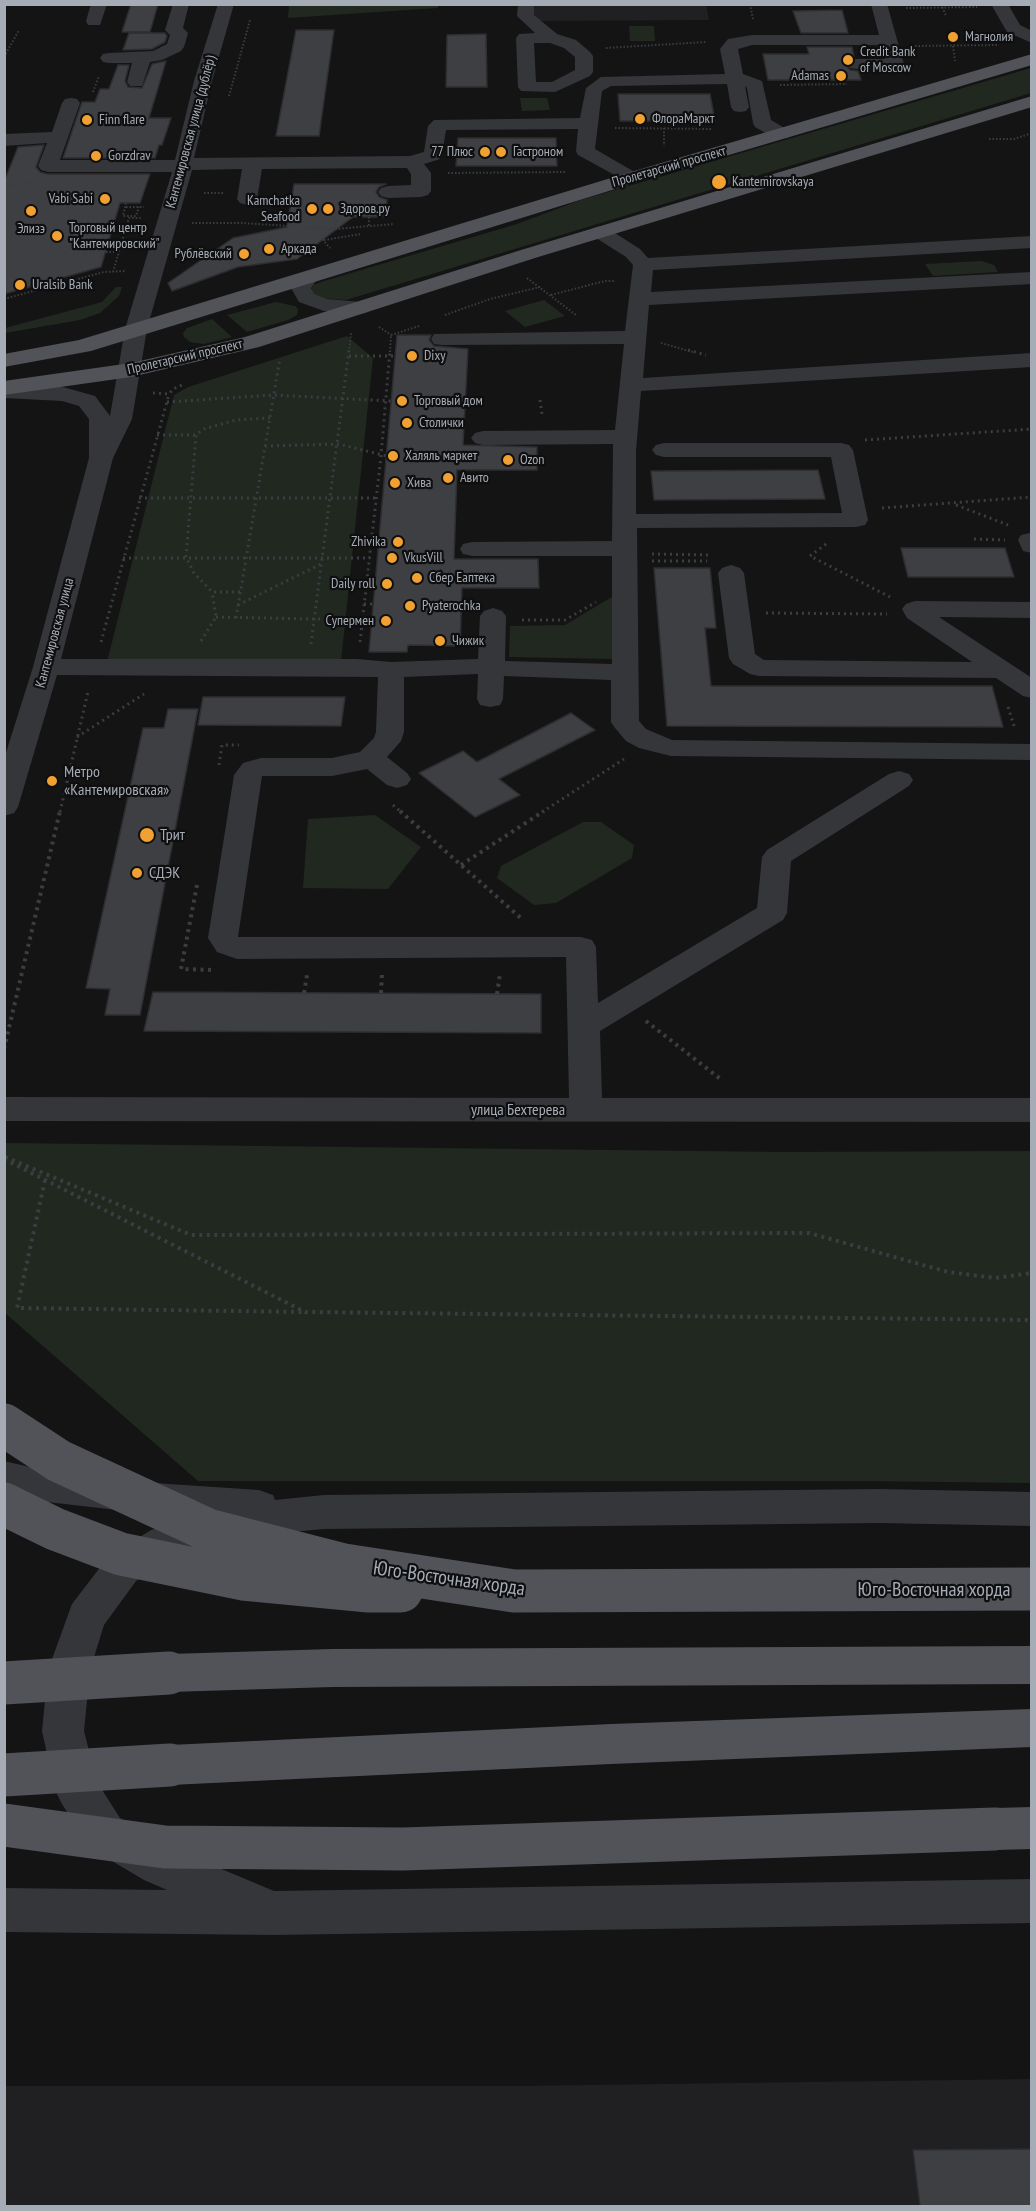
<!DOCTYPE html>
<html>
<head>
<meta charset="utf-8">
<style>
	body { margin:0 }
	#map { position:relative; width:1036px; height:2211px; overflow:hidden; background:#141415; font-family:"PT Sans Narrow",sans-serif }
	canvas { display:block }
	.frame { position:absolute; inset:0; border:6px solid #a5acb6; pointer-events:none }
</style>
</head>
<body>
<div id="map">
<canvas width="1036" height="2211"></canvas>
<div class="frame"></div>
</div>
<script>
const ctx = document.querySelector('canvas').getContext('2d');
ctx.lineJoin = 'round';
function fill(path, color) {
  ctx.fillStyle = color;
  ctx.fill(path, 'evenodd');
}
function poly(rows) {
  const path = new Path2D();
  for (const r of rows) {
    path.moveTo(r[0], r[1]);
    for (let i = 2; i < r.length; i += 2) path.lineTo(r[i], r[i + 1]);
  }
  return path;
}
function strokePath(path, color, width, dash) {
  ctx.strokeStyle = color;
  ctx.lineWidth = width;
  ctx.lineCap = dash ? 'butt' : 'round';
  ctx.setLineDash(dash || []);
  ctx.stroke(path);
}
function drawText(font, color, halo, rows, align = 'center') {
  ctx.font = font + ' "PT Sans Narrow",sans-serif';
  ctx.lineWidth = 4.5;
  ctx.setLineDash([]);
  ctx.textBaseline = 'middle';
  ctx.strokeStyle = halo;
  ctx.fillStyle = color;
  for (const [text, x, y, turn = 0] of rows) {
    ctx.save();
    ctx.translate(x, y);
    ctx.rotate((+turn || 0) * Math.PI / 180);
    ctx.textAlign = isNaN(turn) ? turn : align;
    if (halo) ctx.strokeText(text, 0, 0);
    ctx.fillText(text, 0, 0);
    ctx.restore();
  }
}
fill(poly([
	[535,4,706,4,709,20,539,21,533,12],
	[1031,2079,1031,2206,5,2206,5,2086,520,2086]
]), '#202022');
fill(poly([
	[289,6,438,6,438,8,288,18],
	[629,26,654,26,655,41,630,41],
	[1031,68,1031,93,346,300,318,298,311,292,313,285,324,281,517,224,581,200],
	[520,98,547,98,550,110,522,111],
	[981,261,994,265,998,272,933,276,925,264],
	[116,287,122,287,119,296,100,313,80,320,5,333,5,328,102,302],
	[544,300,565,316,525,327,505,311],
	[276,302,295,306,298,309,297,315,288,320,247,332,227,315],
	[212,319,232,337,204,344,190,342,184,337,183,333,187,328],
	[347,336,373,358,341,661,107,662,174,395,188,387],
	[615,595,613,659,509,657,510,626,565,625],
	[375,815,421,847,388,889,303,888,308,819],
	[583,822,601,822,634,845,632,858,556,903,534,905,497,878,501,866],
	[5,1143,783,1152,1031,1151,1031,1483,859,1481,198,1481,5,1313]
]), '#202820');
const building = poly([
	[131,4,158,4,150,32,122,32,131,4],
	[842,10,848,33,801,33,793,11,842,10],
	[296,30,334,30,319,136,276,136,296,30],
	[129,33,165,33,167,36,165,42,152,49,123,50,129,33],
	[486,34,487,87,446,87,447,35,486,34],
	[807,47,852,47,854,57,848,59,845,64,850,70,858,71,861,80,768,80,763,54,809,54,807,47],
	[166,61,149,118,171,118,162,145,159,145,155,158,63,158,82,102,95,102,100,89,109,89,118,65,129,65,125,81,128,87,142,88,152,64,166,61],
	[618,94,710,94,715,121,620,121,618,94],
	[458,138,556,138,557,166,456,166,458,138],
	[44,145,36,167,40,172,47,174,150,174,140,203,120,203,101,267,4,294,4,182,18,147,44,145],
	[294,184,386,184,379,187,376,192,379,197,387,200,386,217,353,217,297,259,238,267,172,291,168,283,233,238,287,227,294,184],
	[397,335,431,335,429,340,434,346,468,349,463,445,537,447,537,470,457,470,454,559,538,559,539,588,462,588,460,646,408,645,407,652,369,652,397,335],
	[818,470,825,499,654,500,651,471,818,470],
	[901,548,1005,548,1014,577,908,577,901,548],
	[654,568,710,568,716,628,705,628,711,686,992,686,1003,727,667,726,654,568],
	[203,697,345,697,341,726,198,725,203,697],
	[168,709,198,709,140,1015,105,1015,110,989,86,988,143,728,164,728,168,709],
	[571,713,595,730,499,779,520,795,475,817,419,773,463,751,477,762,571,713],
	[153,992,541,994,541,1033,144,1031,153,992],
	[1032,2149,1032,2206,920,2206,913,2150,1032,2149]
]);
fill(building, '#3e3f42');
strokePath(building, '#2e2e31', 1.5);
strokePath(poly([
	[750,4,753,19],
	[941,4,946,16],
	[906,8,977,7],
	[915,46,997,45],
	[953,46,955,61],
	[606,48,706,42],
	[4,57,19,30],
	[780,85,847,84],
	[93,92,99,76],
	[229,96,250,20],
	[615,128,713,129],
	[664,128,664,146],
	[989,139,1014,139,1032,133],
	[448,173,567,172],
	[4,186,31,183],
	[204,193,223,193],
	[126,203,123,216,136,216,139,207],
	[126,207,144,207],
	[369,217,369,226],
	[192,223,242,223,335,229,394,224],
	[112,229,138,229],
	[313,229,330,248],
	[335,229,336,217],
	[324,240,361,234],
	[106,252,118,252],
	[113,272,129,218,141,218],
	[527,278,576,315],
	[551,295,605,281,614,281],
	[4,299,104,272,126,271],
	[445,315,490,299,540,287],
	[379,327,391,335],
	[391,335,419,326],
	[661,343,693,352],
	[349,352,351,333],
	[390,352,391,335]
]), '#3b3d41', 2, [1.5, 2]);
strokePath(poly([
	[688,350,706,355],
	[349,356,396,356],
	[153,393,169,394,173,389,182,385],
	[540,400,542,414],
	[167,402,273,395,391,401],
	[157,435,196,435],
	[865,440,1032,429],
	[265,446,338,444,387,456],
	[139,498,376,498],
	[956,505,1008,525],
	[882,508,1032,497],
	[974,539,1005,540],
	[826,544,810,556,890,597],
	[652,554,711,555],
	[123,558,370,558],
	[652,561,707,561],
	[240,592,212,592,194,573,186,557,196,435,204,429,236,420,270,418],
	[364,604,373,604],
	[238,605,321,564],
	[766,613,887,614],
	[216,617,363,620],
	[236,618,280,358],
	[522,620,565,620,596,602],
	[201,641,216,617,212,592],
	[101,642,169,394],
	[360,642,381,456,390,350],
	[311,644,349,350],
	[1008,707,1015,729],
	[77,737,144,694],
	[219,765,222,745,239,745],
	[393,805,401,812],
	[60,812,88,692],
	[542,812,624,759]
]), '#3b3d41', 3, [2, 4]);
strokePath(poly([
	[400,811,522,919],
	[461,865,544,811],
	[197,885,181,969,214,970],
	[304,993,307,975],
	[381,993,382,973],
	[497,994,500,974],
	[646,1021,723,1081],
	[4,1049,60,811],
	[5,1157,191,1235,809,1233,948,1272,995,1278,1032,1273],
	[4,1159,305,1312,1026,1320,1032,1322],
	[45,1180,17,1308,303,1312]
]), '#3b3d41', 4, [3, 4.5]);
fill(poly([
	[91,4,107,4,100,25,88,25,86,21,91,4],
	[173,4,189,4,183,28,188,33,184,47,181,51,162,60,150,62,142,86,130,86,127,82,132,63,109,63,103,62,100,58,103,54,109,53,153,51,167,44,170,35,165,30,173,4],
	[218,4,234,4,212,81,194,158,410,156,424,152,428,126,434,120,580,118,586,88,601,77,725,74,720,49,723,45,728,39,752,35,879,35,871,4,887,4,904,64,901,68,856,69,850,68,847,64,850,60,856,59,885,59,882,45,752,45,738,49,743,74,762,81,771,120,788,130,790,134,788,138,774,138,755,127,753,123,747,88,745,86,749,107,746,111,740,112,734,111,731,107,727,84,611,86,602,91,595,149,638,174,641,178,638,182,631,184,578,155,576,151,578,129,446,130,442,155,440,159,424,164,431,173,431,191,428,195,421,197,388,198,381,196,378,192,381,188,388,186,411,185,411,174,407,168,262,169,257,199,254,203,247,205,240,203,237,199,242,169,192,170,147,329,132,419,113,458,61,659,357,659,391,662,478,659,480,616,484,611,493,608,502,611,506,616,505,661,612,664,612,556,472,556,463,554,460,549,463,544,472,542,612,541,613,444,483,445,475,443,471,438,475,433,483,431,615,430,624,344,442,345,434,344,431,339,434,334,625,331,633,265,626,257,593,236,590,232,593,228,600,226,607,228,640,249,648,258,1032,236,1032,248,653,270,651,292,1032,272,1032,284,649,305,643,378,1032,353,1032,367,641,391,636,451,636,514,842,513,831,457,664,457,656,455,652,450,656,445,664,443,841,443,849,445,853,450,868,520,865,525,856,527,637,528,639,721,646,729,672,740,1032,744,1032,760,671,756,639,748,626,741,615,728,611,722,611,680,504,676,503,699,500,705,490,707,480,705,477,699,478,674,404,677,404,732,401,741,387,757,407,773,411,779,407,785,397,788,387,785,367,769,332,776,262,776,238,937,581,937,592,940,596,947,598,1003,757,908,762,857,767,850,889,774,899,771,909,774,913,780,909,786,791,861,787,913,783,920,600,1031,602,1098,1032,1098,1032,1122,4,1121,4,1097,569,1098,566,957,237,959,217,952,208,938,234,775,243,763,261,758,332,758,360,752,374,738,376,732,378,677,57,675,18,807,14,813,4,816,4,759,33,667,89,458,89,419,79,406,62,401,4,398,4,384,63,387,95,396,110,416,125,329,172,172,48,172,41,170,38,166,47,143,4,146,4,134,52,132,62,103,65,99,71,98,77,99,80,103,60,160,175,160,194,81,218,4],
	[518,4,534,4,534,15,557,34,576,40,590,52,593,56,593,72,590,76,555,92,521,91,518,87,516,38,519,34,535,33,517,16,518,4],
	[534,43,550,43,564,48,575,57,575,70,552,82,536,82,534,43],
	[991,4,1008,4,1020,25,1032,31,1032,43,1007,32,991,4],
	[308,272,315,274,318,278,311,288,314,294,327,299,361,302,368,304,372,308,368,312,361,314,324,311,299,302,291,288,301,274,308,272],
	[1030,533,1032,533,1032,553,1023,551,1018,540,1021,535,1030,533],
	[731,565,740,568,744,573,755,654,764,660,972,662,907,618,902,609,906,604,915,601,1032,602,1032,618,939,617,1032,678,1032,698,1023,696,996,678,759,676,750,674,733,664,729,658,718,573,722,568,731,565],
	[4,1461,38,1469,154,1483,259,1490,273,1495,275,1500,324,1495,879,1489,1032,1492,1032,1526,879,1523,324,1529,238,1537,177,1555,136,1581,104,1625,90,1670,84,1731,97,1782,120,1818,176,1850,274,1891,1032,1879,1032,1923,274,1935,4,1932,4,1888,167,1890,144,1880,90,1848,62,1804,55,1790,42,1731,48,1670,72,1604,108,1557,151,1530,188,1518,38,1501,4,1493,4,1461]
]), '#35363a');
fill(poly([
	[1032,54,1032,65,638,182,91,351,4,367,4,354,79,340,624,174,1032,54],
	[1032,96,1032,107,535,258,259,347,131,377,4,395,4,381,131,363,245,337,521,250,1032,96],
	[1032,1646,1032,1684,332,1687,169,1692,154,1686,148,1673,154,1660,169,1654,332,1649,1032,1646],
	[1032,1709,1032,1747,611,1764,170,1785,155,1779,149,1765,155,1751,170,1745,611,1724,1032,1709],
	[1032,1807,1032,1849,995,1850,980,1844,973,1829,980,1814,995,1808,1032,1807]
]), '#515359');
strokePath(poly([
	[4,1425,59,1461,208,1530,344,1565,514,1591,1032,1589],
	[4,1504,55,1529,121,1554,243,1579,369,1591,401,1591],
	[4,1683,169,1673],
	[4,1775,170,1765],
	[4,1825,165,1847,403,1849,995,1829]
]), '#515359', 43);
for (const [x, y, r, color] of [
	[953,37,6,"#f0a131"],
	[848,60,6,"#f0a131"],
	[841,76,6,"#f0a131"],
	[640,119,6,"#f0a131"],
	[87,120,6,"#f0a131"],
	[485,152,6,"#f0a131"],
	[501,152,6,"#f0a131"],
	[96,156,6,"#f0a131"],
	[719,182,8,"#f0a131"],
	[105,199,6,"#f0a131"],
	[312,209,6,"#f0a131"],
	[328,209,6,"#f0a131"],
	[31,211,6,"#f0a131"],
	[57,236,6,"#f0a131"],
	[269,249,6,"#f0a131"],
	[244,254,6,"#f0a131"],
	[20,285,6,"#f0a131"],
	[412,356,6,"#f0a131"],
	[402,401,6,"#f0a131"],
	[407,423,6,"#f0a131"],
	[393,456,6,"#f0a131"],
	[508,460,6,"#f0a131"],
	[448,478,6,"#f0a131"],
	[395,483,6,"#f0a131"],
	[398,542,6,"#f0a131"],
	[392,558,6,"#f0a131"],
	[417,578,6,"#f0a131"],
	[387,584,6,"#f0a131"],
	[410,606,6,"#f0a131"],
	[386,621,6,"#f0a131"],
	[440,641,6,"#f0a131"],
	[52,781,6,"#f0a131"],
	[147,835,8,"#f0a131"],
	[137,873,6,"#f0a131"]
]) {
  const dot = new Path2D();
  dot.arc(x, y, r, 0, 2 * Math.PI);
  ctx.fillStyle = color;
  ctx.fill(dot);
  strokePath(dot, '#0f0f10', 2);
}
drawText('14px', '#a5acb6', '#0f0f10', [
	["Магнолия",965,37],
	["Credit Bank",860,52],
	["of Moscow",860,68],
	["Adamas",829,76,"right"],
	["ФлораМаркт",652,119],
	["Finn flare",99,120],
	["77 Плюс",473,152,"right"],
	["Гастроном",513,152],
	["Gorzdrav",108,156],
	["Kantemirovskaya",732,182],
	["Vabi Sabi",93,199,"right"],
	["Kamchatka",300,201,"right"],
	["Seafood",300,217,"right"],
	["Здоров.ру",340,209],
	["Торговый центр",69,228],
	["\"Кантемировский\"",69,244],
	["Элизэ",31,229,"center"],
	["Аркада",281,249],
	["Рублёвский",232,254,"right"],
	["Uralsib Bank",32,285],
	["Dixy",424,356],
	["Торговый дом",414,401],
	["Столички",419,423],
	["Халяль маркет",405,456],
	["Ozon",520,460],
	["Авито",460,478],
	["Хива",407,483],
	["Zhivika",386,542,"right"],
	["VkusVill",404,558],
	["Сбер Еаптека",429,578],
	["Daily roll",375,584,"right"],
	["Pyaterochka",422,606],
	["Супермен",374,621,"right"],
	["Чижик",452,641]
], 'left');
drawText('14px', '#a5acb6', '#0f0f10', [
	["Кантемировская улица (дублёр)",191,132,-75],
	["Пролетарский проспект",669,167,-16],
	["Пролетарский проспект",185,357,-13],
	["Кантемировская улица",55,633,-75]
]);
drawText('16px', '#a5acb6', '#0f0f10', [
	["Метро",64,772],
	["«Кантемировская»",64,790],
	["Трит",160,835],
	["СДЭК",149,873]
], 'left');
drawText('16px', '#a5acb6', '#0f0f10', [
	["улица Бехтерева",518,1110]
]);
drawText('20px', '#a5acb6', '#0f0f10', [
	["Юго-Восточная хорда",449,1579,8],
	["Юго-Восточная хорда",934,1590]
]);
</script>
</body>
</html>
